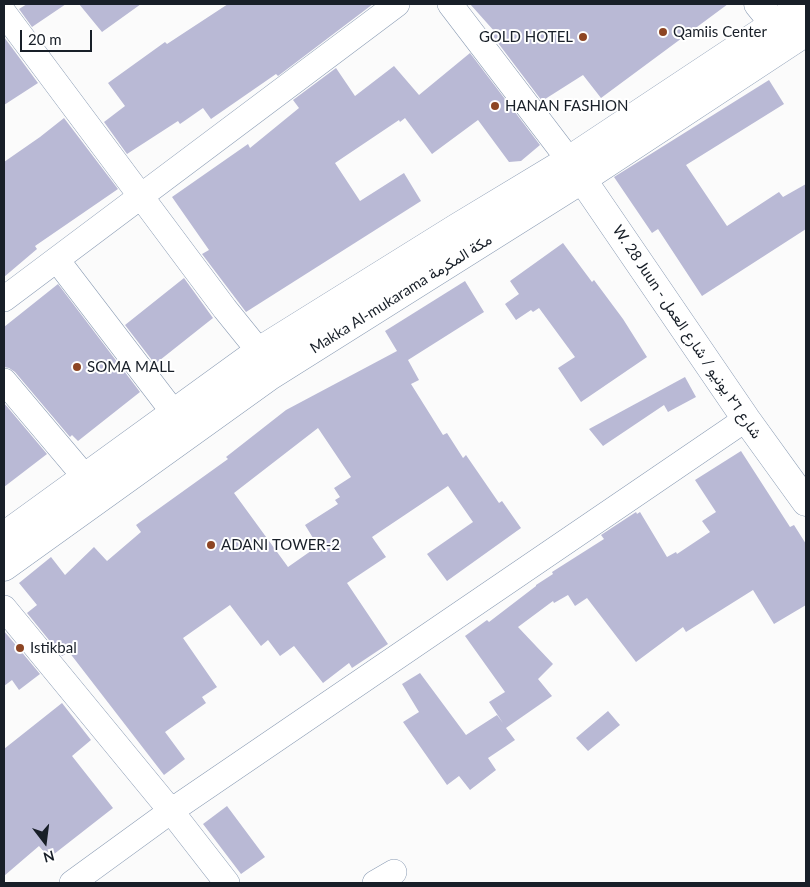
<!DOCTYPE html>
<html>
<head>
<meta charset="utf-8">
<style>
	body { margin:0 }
	#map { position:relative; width:810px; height:887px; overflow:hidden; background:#fbfbfb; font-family:Lato,sans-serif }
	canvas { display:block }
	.frame { position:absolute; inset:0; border:5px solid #181f28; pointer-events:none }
	.north { position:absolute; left:20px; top:817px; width:50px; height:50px; -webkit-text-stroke:4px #fff; paint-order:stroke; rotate:165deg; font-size:14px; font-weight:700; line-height:20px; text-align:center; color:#181f28 }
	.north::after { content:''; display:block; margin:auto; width:18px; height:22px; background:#181f28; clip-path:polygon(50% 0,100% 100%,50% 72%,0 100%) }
	.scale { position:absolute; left:20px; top:30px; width:72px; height:22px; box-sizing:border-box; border:2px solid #181f28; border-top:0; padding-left:6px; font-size:15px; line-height:18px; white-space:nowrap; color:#181f28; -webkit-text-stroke:4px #fff; paint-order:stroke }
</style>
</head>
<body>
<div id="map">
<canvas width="810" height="887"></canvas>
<div class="frame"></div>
<div class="north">N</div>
<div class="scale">20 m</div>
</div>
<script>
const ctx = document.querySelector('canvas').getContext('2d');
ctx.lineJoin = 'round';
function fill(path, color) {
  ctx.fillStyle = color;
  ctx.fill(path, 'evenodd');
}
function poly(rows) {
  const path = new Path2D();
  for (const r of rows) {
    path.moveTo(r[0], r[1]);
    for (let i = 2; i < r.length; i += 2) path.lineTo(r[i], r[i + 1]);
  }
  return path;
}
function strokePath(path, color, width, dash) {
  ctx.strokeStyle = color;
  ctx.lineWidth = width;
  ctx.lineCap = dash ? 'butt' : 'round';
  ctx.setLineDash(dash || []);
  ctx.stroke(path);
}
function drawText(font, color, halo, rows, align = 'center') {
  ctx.font = font + ' Lato,Vazirmatn,sans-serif';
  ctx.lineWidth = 4;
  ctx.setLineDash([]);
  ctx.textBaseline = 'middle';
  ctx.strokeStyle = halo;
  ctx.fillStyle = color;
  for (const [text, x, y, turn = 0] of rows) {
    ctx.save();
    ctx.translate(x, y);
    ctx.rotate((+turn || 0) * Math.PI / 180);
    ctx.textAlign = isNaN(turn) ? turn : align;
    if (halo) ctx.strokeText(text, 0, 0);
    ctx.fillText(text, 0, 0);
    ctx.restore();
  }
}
fill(poly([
	[27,4,66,4,32,27,19,9],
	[79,4,141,4,102,32],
	[228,4,373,4,278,76,276,74,211,119,203,108,180,124,178,121,127,154,104,122,125,106,108,83,165,42,167,44],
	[470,4,728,4,601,98,583,75,542,101,492,35,495,32],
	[4,37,38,83,4,105],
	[470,53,540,145,521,161,509,162,478,120,432,154,405,118,400,122,399,120,335,163,360,201,404,173,421,201,246,312,202,254,209,250,172,197,248,144,250,148,299,108,293,100,336,68,355,96,394,66,419,95],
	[769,80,784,104,686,165,727,226,779,192,783,197,806,184,806,229,702,296,658,229,652,233,614,177],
	[64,118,118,189,35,246,37,249,4,277,4,162,40,137],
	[563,243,592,282,594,280,623,319,647,357,581,402,558,368,575,357,539,308,533,312,531,310,516,320,505,304,519,294,510,281],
	[184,278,213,318,155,364,125,325],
	[465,281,484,312,408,360,419,380,411,384,443,435,447,433,463,458,466,455,499,503,502,501,521,528,447,581,427,554,473,522,448,486,372,537,386,557,347,583,388,644,352,668,349,663,323,683,294,646,280,656,268,640,261,646,230,605,183,638,217,687,202,697,206,703,165,732,185,759,164,775,69,652,62,656,27,613,37,605,19,583,51,557,65,575,94,547,107,561,141,532,136,525,228,459,226,457,286,410,397,351,385,331],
	[318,428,351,477,334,488,340,497,335,500,338,504,305,525,318,546,288,567,234,493],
	[58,284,140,392,78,441,72,435,70,437,15,372,9,368,4,367,4,327],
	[685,377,696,397,668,412,664,405,603,446,589,429],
	[4,403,47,454,4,487],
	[741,451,790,527,794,525,806,544,806,605,774,624,753,590,686,632,683,627,636,662,587,598,575,606,568,595,554,603,553,601,518,627,553,664,538,679,552,696,506,728,515,740,488,758,496,770,470,790,459,776,447,785,403,722,419,712,402,684,420,673,466,735,497,715,503,723,489,702,505,692,465,636,487,620,489,622,536,586,536,585,553,574,552,572,604,539,601,535,636,512,637,514,640,512,667,557,676,552,677,554,710,532,702,521,716,512,695,480],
	[4,631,40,674,19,690,12,680,4,686],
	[62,703,91,740,72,756,113,808,49,858,39,846,4,876,4,749],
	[608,711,620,725,588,751,576,738],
	[227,806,265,857,241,874,203,824]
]), '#b9b9d5');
const street = poly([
	[450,4,569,160],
	[4,13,225,309,259,351],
	[57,260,174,413],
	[4,299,397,4],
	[4,381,85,477],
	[4,608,171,811,227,883],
	[72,883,171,811,746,419],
	[375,883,394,872]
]);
const secondary = poly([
	[758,4,788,41],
	[569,160,746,419,806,502]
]);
const highway = poly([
	[4,536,259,351,458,227,569,160,774,24,806,4],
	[4,567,270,376,583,179,806,32]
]);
strokePath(street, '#8b9cb4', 26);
strokePath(secondary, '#8b9cb4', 29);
strokePath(highway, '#8b9cb4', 29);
strokePath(street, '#fff', 25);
strokePath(secondary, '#fff', 28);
strokePath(highway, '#fff', 28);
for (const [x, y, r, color] of [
	[663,32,5,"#8d4523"],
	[583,37,5,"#8d4523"],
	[495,106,5,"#8d4523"],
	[77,367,5,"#8d4523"],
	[211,545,5,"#8d4523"],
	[20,648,5,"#8d4523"]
]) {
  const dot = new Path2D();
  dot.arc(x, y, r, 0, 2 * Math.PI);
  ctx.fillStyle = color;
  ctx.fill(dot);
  strokePath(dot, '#fff', 2);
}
drawText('15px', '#181f28', '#fff', [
	["Qamiis Center",673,32],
	["GOLD HOTEL",573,37,"right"],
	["HANAN FASHION",505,106],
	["SOMA MALL",87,367],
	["ADANI TOWER-2",221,545],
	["Istikbal",30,648]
], 'left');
drawText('15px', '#181f28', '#fff', [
	["Makka Al-mukarama مكة المكرمة",401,294,-32],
	["W. 28 Juun - شارع ٢٦ يونيو / شارع العمل",687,332,56]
]);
</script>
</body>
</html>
